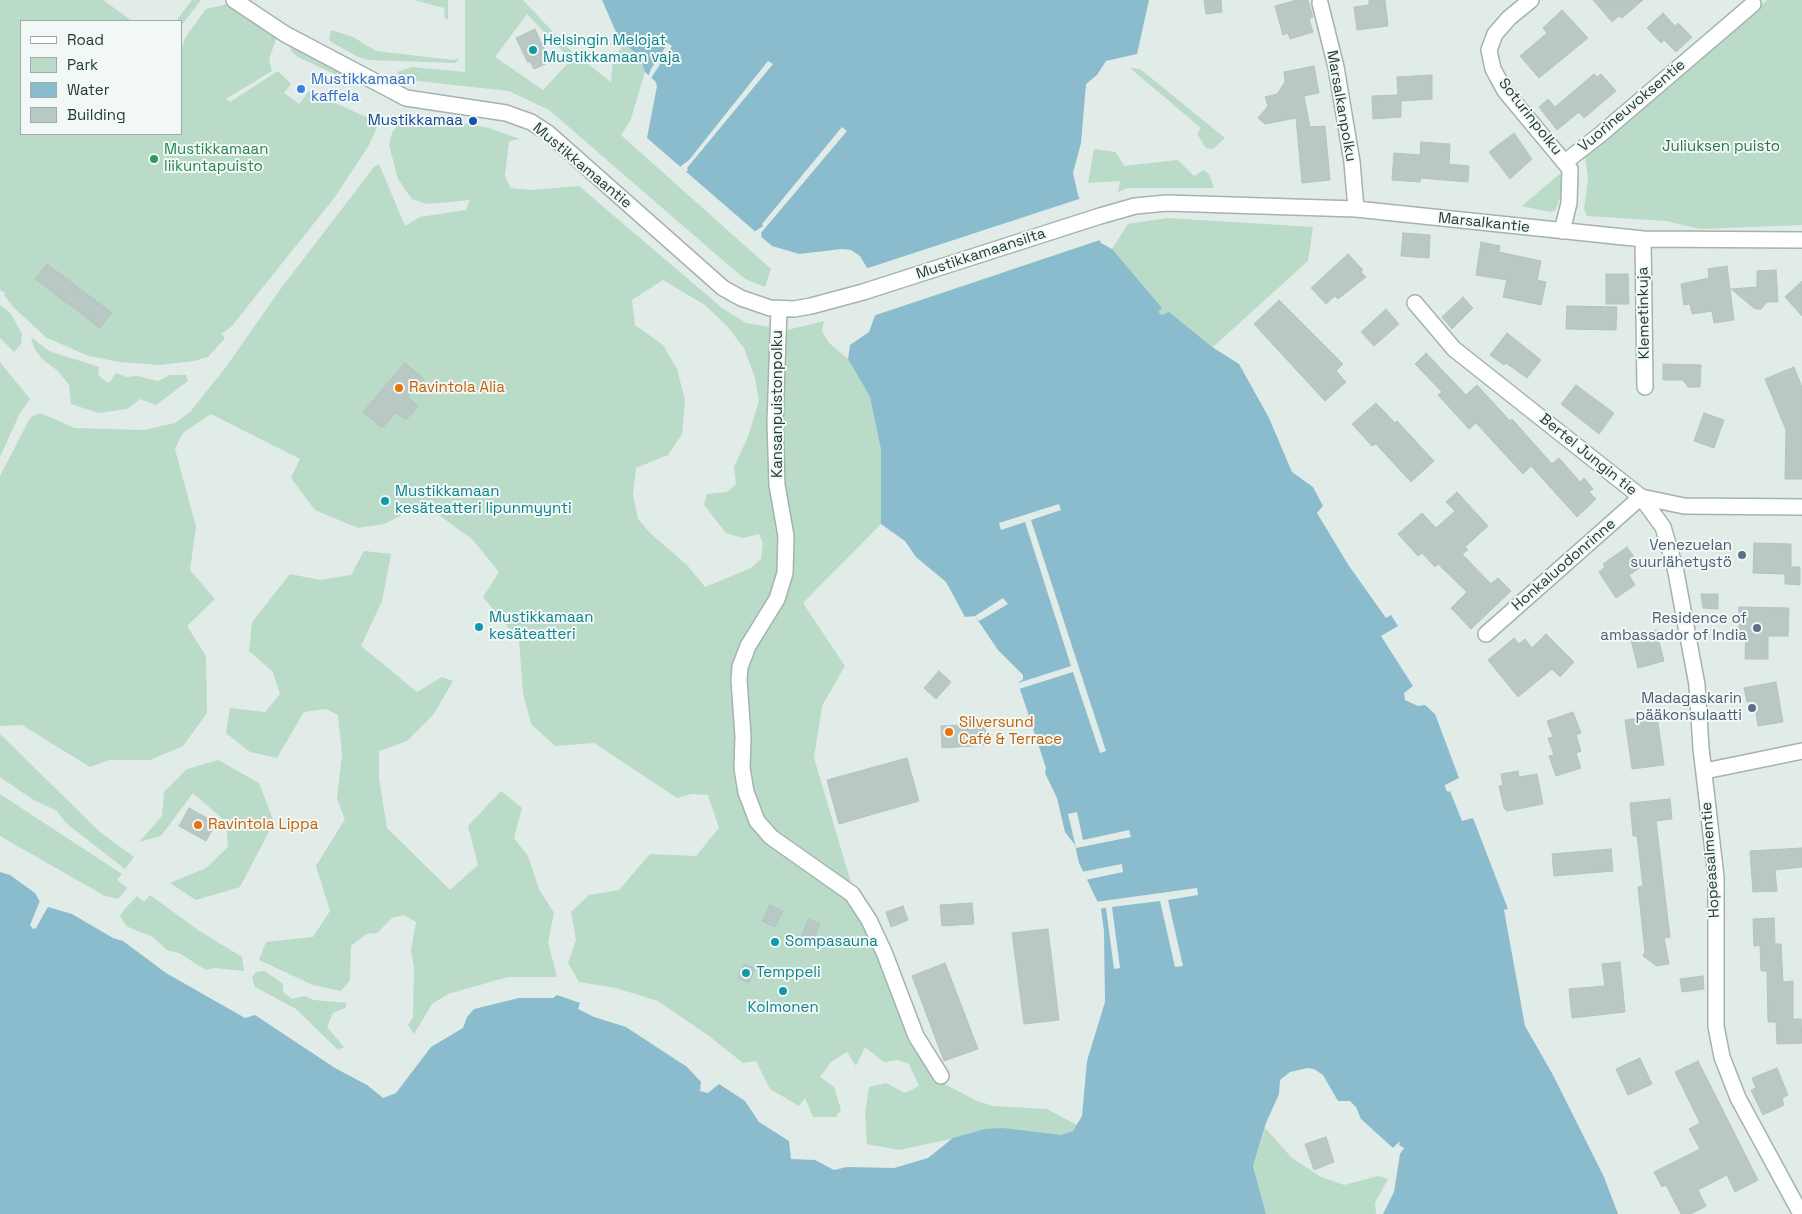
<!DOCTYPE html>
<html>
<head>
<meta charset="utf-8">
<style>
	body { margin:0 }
	#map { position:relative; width:1802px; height:1214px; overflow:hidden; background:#e1ebe8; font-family:"Space Grotesk",sans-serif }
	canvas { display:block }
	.legend { position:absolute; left:20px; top:20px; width:162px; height:115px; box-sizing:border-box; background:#f1f8f5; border:1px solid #9eaca9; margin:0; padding:6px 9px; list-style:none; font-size:15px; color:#223b37 }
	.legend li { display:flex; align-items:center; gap:10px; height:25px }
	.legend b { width:25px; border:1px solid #9eaca9 }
</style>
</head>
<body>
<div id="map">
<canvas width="1802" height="1214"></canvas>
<ul class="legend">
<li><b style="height:6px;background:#fff"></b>Road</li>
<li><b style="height:14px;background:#badbc7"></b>Park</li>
<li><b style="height:14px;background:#8abcce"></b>Water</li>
<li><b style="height:14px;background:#b9c8c4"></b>Building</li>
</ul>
</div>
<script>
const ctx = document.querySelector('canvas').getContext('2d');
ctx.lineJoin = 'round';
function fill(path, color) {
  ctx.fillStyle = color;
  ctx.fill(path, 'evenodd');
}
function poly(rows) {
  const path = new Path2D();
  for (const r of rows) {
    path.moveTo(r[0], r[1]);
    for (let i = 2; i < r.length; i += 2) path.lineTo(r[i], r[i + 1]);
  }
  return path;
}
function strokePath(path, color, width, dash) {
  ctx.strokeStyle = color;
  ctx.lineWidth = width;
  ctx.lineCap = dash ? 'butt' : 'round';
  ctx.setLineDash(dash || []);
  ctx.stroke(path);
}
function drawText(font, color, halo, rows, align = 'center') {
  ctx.font = font + ' "Space Grotesk",sans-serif';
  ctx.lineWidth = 4;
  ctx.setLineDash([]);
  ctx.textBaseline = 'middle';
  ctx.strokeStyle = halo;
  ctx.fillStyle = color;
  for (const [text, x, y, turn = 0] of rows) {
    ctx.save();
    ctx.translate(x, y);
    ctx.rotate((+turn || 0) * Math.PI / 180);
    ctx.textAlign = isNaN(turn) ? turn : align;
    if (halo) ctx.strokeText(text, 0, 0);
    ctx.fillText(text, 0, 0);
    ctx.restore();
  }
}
fill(poly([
	[0,0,103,0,132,21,21,21,21,134,181,134,181,50,185,38,206,9,228,4,277,37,269,59,272,71,226,99,230,102,278,71,291,84,284,93,299,104,309,91,379,123,369,145,335,197,231,327,221,334,225,338,208,357,194,361,159,365,119,362,89,356,47,338,14,308,4,295,5,293,0,290],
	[192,0,201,0,181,26,181,21,176,21],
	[414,0,448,0,448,19,445,19,444,8],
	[465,0,523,0,569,49,611,82,613,60,624,44,640,57,645,72,631,119,621,135,771,269,765,287,745,279,733,269,549,110,509,91,409,80,399,76,397,72,412,67,465,72],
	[527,14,571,60,543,90,495,57],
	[1767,0,1802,0,1802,225,1700,229,1666,221,1587,216,1584,209,1588,179,1585,156],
	[331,30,353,37,376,51,453,60,460,58,455,63,369,60,358,57,333,43,329,40],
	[288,43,364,82,352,82,298,57,292,52],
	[1130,68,1140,69,1225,138,1213,149,1206,148,1197,134,1201,128],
	[406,119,467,124,489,128,520,139,509,141,505,176,511,188,531,190,579,186,722,308,746,323,787,330,824,321,822,331,829,343,848,359,870,397,881,450,881,524,803,603,845,666,822,706,814,758,858,906,935,1079,977,1101,993,1106,1047,1109,1077,1125,1073,1131,1092,1151,951,1139,899,1150,867,1144,865,1113,869,1087,886,1083,905,1093,919,1086,909,1064,898,1060,884,1062,865,1047,856,1066,847,1052,831,1062,820,1077,834,1087,841,1110,836,1117,813,1117,805,1098,799,1106,770,1089,756,1061,743,1063,709,1036,658,1001,616,988,579,982,568,963,576,940,571,912,589,895,619,890,650,854,696,856,719,828,708,795,692,794,677,798,594,743,555,746,531,724,523,693,519,640,483,597,499,572,473,540,424,504,384,524,358,528,315,510,291,478,300,459,211,414,183,433,175,449,196,527,190,570,215,599,187,626,206,656,207,713,183,746,150,760,109,760,90,767,22,725,0,726,0,476,30,418,40,413,75,428,144,430,175,423,190,412,226,367,282,287,374,167,379,164,405,226,420,217,466,210,470,200,427,204,412,199,398,179,389,145,392,133,399,123],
	[663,280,705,305,727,326,744,348,755,378,759,401,747,439,734,467,736,484,727,492,707,494,704,505,726,533,743,538,759,534,763,543,761,559,751,568,705,587,687,565,651,534,638,519,633,495,636,468,668,455,682,434,685,400,677,369,663,345,635,325,632,300],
	[1094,149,1116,152,1124,166,1178,160,1194,176,1204,170,1209,174,1214,188,1128,188,1118,192,1120,181,1088,183],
	[1563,171,1564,188,1555,211,1550,212,1522,206],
	[1167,218,1313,227,1308,261,1204,355,1166,331,1105,251,1112,249,1128,224],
	[0,305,11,314,22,334,21,344,14,352,0,338],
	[31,337,49,351,99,367,98,374,102,379,109,383,116,373,127,377,137,376,158,381,170,375,186,375,188,381,156,405,140,399,127,409,98,413,71,404,69,385,58,371,42,359,34,348],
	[0,362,30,399,20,413,0,457],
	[364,551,391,554,382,601,361,646,417,692,442,677,453,681,433,715,407,741,379,751,379,779,387,828,450,890,478,865,468,826,501,791,522,808,514,838,528,856,539,889,554,913,548,942,557,977,508,977,448,994,432,1004,414,1034,408,1025,413,1017,414,967,411,951,416,922,404,915,392,918,377,933,366,934,351,946,350,980,341,991,313,985,259,960,266,942,313,937,330,911,316,866,345,819,337,799,342,755,338,715,326,709,304,712,277,758,250,752,226,733,230,708,265,712,280,694,273,672,249,651,252,622,290,574,320,580,351,575],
	[0,734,100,832,134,857,125,869,66,823,57,811,32,799,0,777],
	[218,760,259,783,274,822,240,887,196,900,170,883,206,868,228,847,226,822,193,793,161,836,139,842,162,816,164,792,187,769],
	[0,794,122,874,117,880,127,888,118,899,105,896,0,836],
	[150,895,198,930,242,957,244,971,215,968,206,970,179,953,167,950,153,937,126,926,120,916,124,910,137,896,144,902],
	[265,971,283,984,283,992,292,999,304,996,314,1000,347,1003,345,1008,333,1013,327,1027,344,1047,338,1050,296,1009,255,987,252,978,256,972],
	[1265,1128,1292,1158,1321,1177,1344,1185,1378,1176,1388,1179,1375,1203,1376,1214,1266,1214,1253,1166]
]), '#badbc7');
fill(poly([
	[602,0,1149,0,1137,54,1106,61,1097,75,1086,84,1081,143,1073,173,1078,195,1101,243,1112,249,1162,308,1158,312,1162,315,1169,312,1212,347,1239,364,1269,418,1292,472,1313,487,1323,506,1317,513,1349,566,1386,618,1391,615,1398,626,1381,636,1413,686,1404,693,1405,700,1418,706,1425,705,1435,714,1459,778,1445,785,1446,790,1448,792,1450,791,1462,821,1473,818,1508,909,1504,910,1525,1026,1553,1075,1604,1177,1618,1214,1383,1214,1394,1192,1400,1154,1404,1148,1399,1145,1400,1141,1393,1148,1361,1119,1356,1107,1350,1101,1338,1101,1323,1075,1314,1069,1308,1068,1290,1072,1280,1080,1279,1094,1266,1123,1253,1166,1266,1214,0,1214,0,872,10,875,35,893,40,902,48,907,72,914,113,938,123,941,166,973,245,1018,255,1015,335,1068,367,1085,383,1098,396,1093,431,1047,463,1028,467,1017,474,1009,519,998,553,998,557,995,580,1003,578,1009,594,1017,626,1027,687,1067,701,1082,700,1091,708,1093,719,1084,745,1101,759,1122,789,1141,791,1159,815,1160,834,1170,847,1167,894,1168,928,1158,953,1138,985,1129,1003,1128,1061,1135,1073,1131,1082,1116,1087,1061,1105,1002,1104,931,1101,909,1079,863,1075,845,1065,832,1057,798,1045,773,1046,768,1018,683,1023,679,1023,675,998,650,975,616,965,617,946,582,916,557,905,541,881,524,881,450,870,397,848,359,850,345,869,332,878,307,869,271,860,256,851,250,842,249,799,254,772,246,647,138,657,86,655,81,645,72,640,57,619,39]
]), '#8abcce');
fill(poly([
	[668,43,672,46,651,78,648,77,651,69],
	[768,61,773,64,687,168,688,170,686,172,680,167,689,160],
	[842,127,847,131,761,233,762,235,760,238,754,232,763,226,762,224],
	[1082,198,1103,239,873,316,875,307,865,269],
	[1059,504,1061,510,1031,520,1106,751,1100,753,1073,672,1019,689,1018,683,1071,666,1025,522,1001,530,999,523],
	[1003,598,1008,604,979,621,975,616],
	[1077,812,1083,840,1129,830,1131,837,1076,848,1068,814],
	[1122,864,1123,872,1085,880,1081,872],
	[1197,888,1198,895,1168,900,1183,966,1175,967,1160,901,1112,907,1120,968,1114,969,1106,908,1098,909,1095,902],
	[41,898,49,905,36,928,33,929,30,925]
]), '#e1ebe8');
const building = poly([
	[1204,0,1221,0,1222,12,1206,14,1204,0],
	[1297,0,1308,0,1313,17,1309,19,1313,32,1290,39,1288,33,1283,35,1275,6,1297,0],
	[1369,0,1385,0,1388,26,1357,30,1354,7,1369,5,1369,0],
	[1593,0,1643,0,1622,18,1619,16,1612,22,1593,0],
	[1562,10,1588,38,1539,78,1520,56,1547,33,1543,28,1562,10],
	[1663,13,1675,26,1678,23,1692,37,1676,52,1664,40,1661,43,1647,28,1663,13],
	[535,29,550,62,534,69,530,61,528,63,516,38,535,29],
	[1314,66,1319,93,1304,96,1310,127,1325,126,1330,180,1302,183,1296,118,1265,124,1258,118,1268,106,1265,97,1277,94,1285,82,1284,72,1314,66],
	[1594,74,1597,77,1601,74,1616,91,1584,118,1579,112,1557,130,1539,107,1548,99,1555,107,1594,74],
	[1432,75,1432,99,1401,101,1401,117,1373,119,1372,96,1398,95,1397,77,1432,75],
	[1514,133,1532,159,1510,179,1489,152,1514,133],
	[1421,142,1450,144,1449,164,1469,166,1468,182,1421,178,1420,182,1392,180,1394,153,1420,155,1421,142],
	[1403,233,1430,235,1429,258,1401,256,1403,233],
	[1481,242,1500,246,1499,252,1541,261,1537,280,1546,282,1541,305,1503,297,1507,280,1476,275,1481,242],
	[1348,254,1363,270,1361,272,1366,277,1338,299,1335,296,1326,304,1311,288,1348,254],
	[47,264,112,313,100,328,35,279,47,264],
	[1727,266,1734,320,1714,323,1712,311,1692,314,1690,304,1684,305,1681,284,1709,278,1708,269,1727,266],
	[1776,270,1778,302,1767,302,1761,309,1755,309,1731,289,1757,287,1757,271,1776,270],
	[1606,274,1628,274,1629,304,1606,304,1606,274],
	[1802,281,1802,316,1785,297,1802,281],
	[1463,297,1473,308,1452,329,1442,317,1463,297],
	[1279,300,1343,364,1336,371,1346,382,1325,401,1254,324,1279,300],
	[1567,306,1617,307,1616,330,1566,329,1567,306],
	[1386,309,1399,324,1374,346,1361,332,1386,309],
	[1507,333,1541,360,1527,378,1506,363,1504,365,1490,355,1507,333],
	[1426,353,1466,395,1477,385,1510,421,1512,419,1552,464,1559,458,1580,482,1584,478,1593,489,1589,492,1596,499,1577,517,1531,466,1523,474,1476,423,1469,429,1438,395,1442,392,1415,364,1426,353],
	[405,363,424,379,408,397,418,406,406,420,396,412,382,428,363,412,405,363],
	[1663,364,1701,365,1700,387,1688,387,1683,380,1663,380,1663,364],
	[1794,367,1802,387,1802,479,1785,479,1786,430,1765,379,1794,367],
	[1576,385,1614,413,1599,434,1561,404,1576,385],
	[1376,403,1395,423,1397,421,1434,461,1411,482,1376,444,1372,446,1352,424,1376,403],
	[1704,413,1724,420,1714,448,1694,441,1704,413],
	[1457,492,1488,526,1465,547,1468,550,1462,554,1491,584,1498,578,1511,591,1471,629,1451,608,1467,592,1438,564,1435,567,1422,553,1418,556,1398,534,1422,513,1436,528,1455,511,1446,502,1457,492],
	[1754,543,1791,544,1791,567,1800,567,1800,585,1785,584,1785,574,1753,573,1754,543],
	[1627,547,1641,567,1629,575,1635,585,1616,598,1599,572,1605,567,1603,564,1627,547],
	[1701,594,1718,594,1718,609,1703,608,1701,594],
	[1739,607,1789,608,1788,636,1768,636,1768,659,1745,659,1746,630,1739,630,1739,607],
	[1656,630,1664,661,1638,668,1630,636,1656,630],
	[1546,634,1574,662,1560,677,1552,669,1518,697,1488,660,1514,638,1519,644,1525,639,1532,648,1546,634],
	[939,671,951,682,936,699,924,688,939,671],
	[1776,682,1783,722,1758,726,1754,701,1747,702,1744,688,1776,682],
	[1573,712,1581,733,1576,735,1581,751,1576,753,1581,768,1556,776,1549,756,1554,755,1548,738,1553,737,1547,721,1573,712],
	[1657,716,1664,765,1632,769,1625,720,1657,716],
	[985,724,986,745,942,748,941,726,985,724],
	[907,758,919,801,839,824,827,780,907,758],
	[1518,771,1519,777,1537,774,1543,804,1507,811,1504,808,1499,786,1503,785,1501,774,1518,771],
	[1670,799,1672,819,1656,821,1670,937,1664,938,1669,964,1657,966,1643,956,1645,952,1638,887,1643,886,1637,836,1633,836,1630,803,1670,799],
	[189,808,216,823,206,841,179,826,189,808],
	[1802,848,1802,867,1775,870,1777,891,1753,892,1750,851,1802,848],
	[1611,849,1613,871,1554,876,1552,854,1611,849],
	[972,903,974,924,942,926,940,905,972,903],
	[770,905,783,911,775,927,762,921,770,905],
	[903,906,908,920,891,927,886,912,903,906],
	[1774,918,1775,944,1781,944,1783,982,1793,981,1793,1019,1801,1019,1802,1043,1777,1044,1776,1022,1768,1022,1767,971,1761,971,1760,945,1754,946,1753,919,1774,918],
	[808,919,820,923,814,940,802,936,808,919],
	[1048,929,1059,1020,1024,1024,1012,933,1048,929],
	[1620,962,1625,1012,1572,1018,1569,989,1605,986,1602,964,1620,962],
	[945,963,978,1049,944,1061,912,976,945,963],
	[744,964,755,968,749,983,738,978,744,964],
	[1703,976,1704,989,1682,992,1680,979,1703,976],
	[1640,1058,1652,1084,1628,1095,1616,1069,1640,1058],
	[1698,1061,1758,1180,1735,1192,1727,1175,1698,1190,1706,1206,1691,1214,1681,1214,1666,1185,1662,1187,1654,1172,1700,1149,1689,1129,1700,1123,1675,1072,1698,1061],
	[1777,1068,1788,1095,1782,1098,1784,1105,1763,1115,1751,1090,1756,1088,1752,1078,1777,1068],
	[1326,1137,1334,1162,1314,1170,1305,1144,1326,1137]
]);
fill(building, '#b9c8c4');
strokePath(building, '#b3c4bf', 1);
const minor = poly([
	[234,0,285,34,406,98,506,113,531,122,548,133,723,288,741,298,770,308,794,309,811,306,863,292,1100,216,1135,206,1167,203,1356,209,1643,239,1802,240],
	[1531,0,1509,18,1495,34,1489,50,1493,69,1505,91,1570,169,1569,203,1562,231],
	[1320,3,1336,67,1352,162,1356,209],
	[1565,162,1601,134,1753,4],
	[1643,239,1645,387],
	[1415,303,1454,349,1641,497,1684,506,1802,507],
	[779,309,775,422,777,485,786,536,785,573,777,599,748,646,740,667,739,680,743,736,742,768,746,792,757,821,771,837,852,894,869,920,884,952,916,1036,941,1076],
	[1641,497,1663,527,1675,567,1697,685,1701,748,1716,877,1716,1026,1722,1057,1738,1098,1801,1214],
	[1486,634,1641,497],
	[1705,771,1802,751]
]);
strokePath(minor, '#a4b3af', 18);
strokePath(minor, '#fff', 15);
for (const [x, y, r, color] of [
	[533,50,5,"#0f9aa8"],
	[301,89,5,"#3f7fe0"],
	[473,121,5,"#1a4fb4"],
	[154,159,5,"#2e9e5b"],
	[399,388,5,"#e8710a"],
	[385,501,5,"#0f9aa8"],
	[1742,555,5,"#5c6f8a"],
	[479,627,5,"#0f9aa8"],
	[1757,628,5,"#5c6f8a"],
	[1752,708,5,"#5c6f8a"],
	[949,732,5,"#e8710a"],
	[198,825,5,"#e8710a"],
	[775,942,5,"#0f9aa8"],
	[746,973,5,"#0f9aa8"],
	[783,991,5,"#0f9aa8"]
]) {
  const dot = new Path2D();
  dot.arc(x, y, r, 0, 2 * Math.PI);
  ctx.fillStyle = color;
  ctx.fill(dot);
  strokePath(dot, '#f1f8f5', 2);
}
drawText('15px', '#0d838f', '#f1f8f5', [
	["Helsingin Melojat",543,41],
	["Mustikkamaan vaja",543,58],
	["Mustikkamaan",395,492],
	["kesäteatteri lipunmyynti",395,509],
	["Mustikkamaan",489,618],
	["kesäteatteri",489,635],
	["Sompasauna",785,942],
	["Temppeli",756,973],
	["Kolmonen",783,1008,"center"]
], 'left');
drawText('15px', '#366cbe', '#f1f8f5', [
	["Mustikkamaan",311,80],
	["kaffela",311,97]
], 'left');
drawText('15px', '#223b37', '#f1f8f5', [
	["Marsalkanpolku",1341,106,80],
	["Vuorineuvoksentie",1632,106,-40],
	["Soturinpolku",1530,117,52],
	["Mustikkamaantie",582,166,40],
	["Marsalkantie",1484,223,6],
	["Mustikkamaansilta",981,254,-18],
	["Klemetinkuja",1644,313,-91],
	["Kansanpuistonpolku",778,404,-90],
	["Bertel Jungin tie",1588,455,39],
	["Honkaluodonrinne",1564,565,-41],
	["Hopeasalmentie",1711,860,-94]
]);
drawText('15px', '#164399', '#f1f8f5', [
	["Mustikkamaa",463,121]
], 'right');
drawText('15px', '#2e704f', '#f1f8f5', [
	["Juliuksen puisto",1721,147]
]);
drawText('15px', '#27864d', '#f1f8f5', [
	["Mustikkamaan",164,150],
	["liikuntapuisto",164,167]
], 'left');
drawText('15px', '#c56008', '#f1f8f5', [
	["Ravintola Alia",409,388],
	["Silversund",959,723],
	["Café & Terrace",959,740],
	["Ravintola Lippa",208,825]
], 'left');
drawText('15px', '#4e5e75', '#f1f8f5', [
	["Venezuelan",1732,546],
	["suurlähetystö",1732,563],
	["Residence of",1747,619],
	["ambassador of India",1747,636],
	["Madagaskarin",1742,699],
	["pääkonsulaatti",1742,716]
], 'right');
</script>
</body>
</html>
